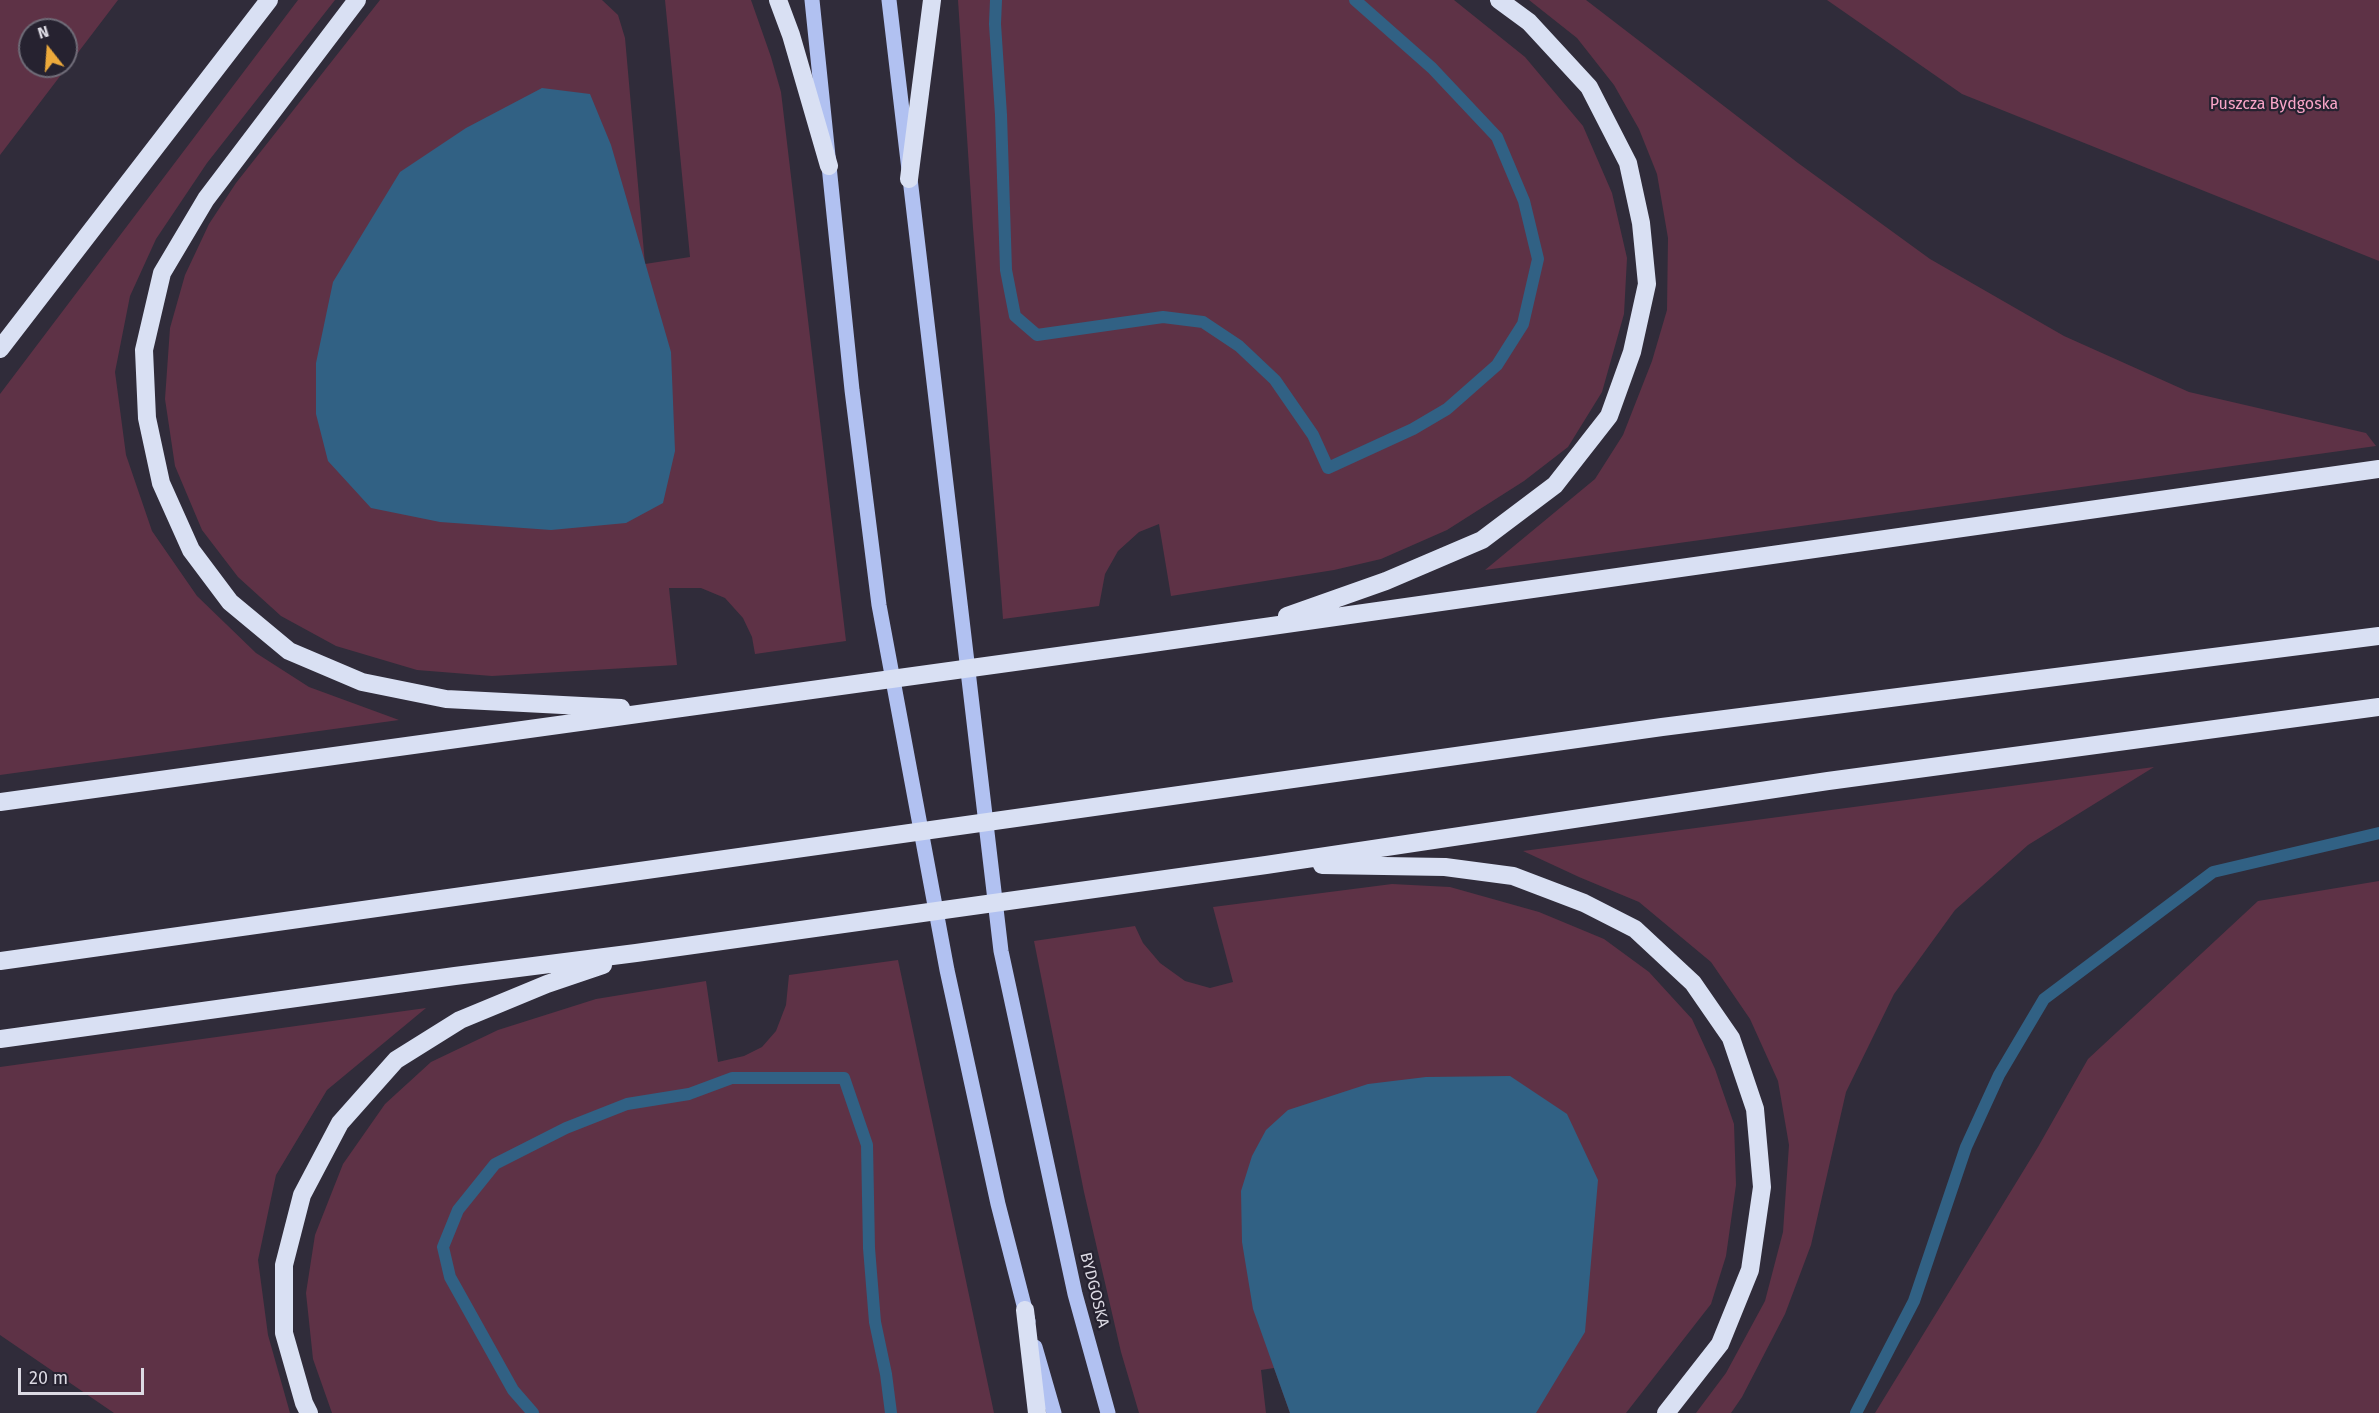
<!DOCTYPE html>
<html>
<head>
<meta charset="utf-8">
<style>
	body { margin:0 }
	#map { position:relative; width:2379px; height:1413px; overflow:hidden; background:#302c3a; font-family:"Fira Sans",sans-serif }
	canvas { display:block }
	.north { position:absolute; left:18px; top:18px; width:60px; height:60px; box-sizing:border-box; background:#262230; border:2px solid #6f6c78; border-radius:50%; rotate:343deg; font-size:16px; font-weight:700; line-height:24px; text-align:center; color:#dcdae3 }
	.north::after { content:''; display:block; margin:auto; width:21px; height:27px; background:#eca93b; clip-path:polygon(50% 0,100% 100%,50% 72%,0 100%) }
	.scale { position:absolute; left:18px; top:1368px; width:126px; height:27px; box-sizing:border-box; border:3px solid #dcdae3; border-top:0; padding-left:8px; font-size:18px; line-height:21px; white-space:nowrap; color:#dcdae3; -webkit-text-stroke:4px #262230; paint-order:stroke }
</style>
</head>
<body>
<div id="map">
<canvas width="2379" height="1413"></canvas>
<div class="north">N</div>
<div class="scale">20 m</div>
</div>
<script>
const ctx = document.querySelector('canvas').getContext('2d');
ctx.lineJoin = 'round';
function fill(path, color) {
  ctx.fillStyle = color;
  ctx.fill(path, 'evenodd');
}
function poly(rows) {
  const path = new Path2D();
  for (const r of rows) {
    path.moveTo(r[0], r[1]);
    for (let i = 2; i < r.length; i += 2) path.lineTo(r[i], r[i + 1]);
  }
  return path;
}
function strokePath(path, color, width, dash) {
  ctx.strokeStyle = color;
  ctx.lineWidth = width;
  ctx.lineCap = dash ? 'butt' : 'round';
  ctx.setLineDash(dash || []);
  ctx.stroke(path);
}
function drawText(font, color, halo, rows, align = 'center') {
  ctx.font = font + ' "Fira Sans",sans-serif';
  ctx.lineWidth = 4.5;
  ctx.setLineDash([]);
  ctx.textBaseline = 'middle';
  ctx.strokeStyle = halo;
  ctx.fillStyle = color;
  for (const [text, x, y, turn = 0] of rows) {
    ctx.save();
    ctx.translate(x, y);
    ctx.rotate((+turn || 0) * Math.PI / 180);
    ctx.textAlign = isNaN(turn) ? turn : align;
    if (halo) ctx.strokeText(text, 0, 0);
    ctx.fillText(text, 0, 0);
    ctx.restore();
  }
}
fill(poly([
	[0,0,118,0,0,155],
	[30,30,66,30,66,66,30,66],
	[298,0,335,0,207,163,156,239,130,296,115,372,126,455,152,531,197,596,256,653,309,687,399,720,0,775,0,394],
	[380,0,602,0,618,15,625,38,645,264,690,257,665,0,751,0,771,57,781,92,846,641,755,654,752,637,743,618,725,598,701,588,669,588,677,665,492,676,417,670,336,646,281,616,238,577,202,530,175,466,165,399,170,328,185,275,209,224,236,183],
	[958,0,1454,0,1525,57,1583,126,1612,193,1627,258,1624,314,1602,392,1568,447,1524,481,1447,530,1381,559,1334,570,1171,596,1159,524,1139,532,1118,551,1105,574,1099,606,1003,619,973,228],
	[1529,0,1586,0,1798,163,1930,259,2064,336,2189,392,2366,433,2376,446,1485,570,1595,479,1623,435,1652,361,1667,310,1668,238,1657,174,1639,129,1614,85,1577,38],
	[1827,0,2379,0,2379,261,1962,94],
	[2154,767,2028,845,1955,910,1894,994,1846,1092,1811,1245,1785,1314,1742,1397,1731,1413,1696,1413,1726,1373,1765,1301,1783,1232,1789,1145,1778,1081,1750,1019,1711,962,1639,902,1579,877,1523,851],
	[2379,881,2379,1413,1875,1413,2038,1147,2088,1059,2258,901],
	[1392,884,1450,887,1539,912,1604,939,1649,972,1692,1019,1715,1069,1734,1124,1736,1185,1726,1256,1711,1304,1626,1413,1290,1413,1274,1368,1261,1370,1266,1413,1139,1413,1121,1352,1084,1192,1034,941,1135,926,1143,943,1160,963,1185,981,1210,988,1233,982,1213,907],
	[898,960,994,1413,332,1413,313,1359,306,1293,315,1235,343,1164,385,1104,431,1062,498,1030,596,999,706,981,718,1062,744,1056,762,1047,776,1031,786,1005,789,975],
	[426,1008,327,1090,276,1175,258,1260,268,1335,290,1413,114,1413,0,1335,0,1067]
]), '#5e3246');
fill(poly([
	[542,88,590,94,611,145,671,352,675,451,663,503,626,523,551,530,440,522,371,508,328,461,316,414,316,363,333,282,400,172,466,128],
	[1510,1076,1567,1114,1598,1180,1585,1332,1536,1413,1290,1413,1253,1309,1242,1242,1241,1191,1252,1156,1266,1130,1288,1110,1368,1084,1426,1077]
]), '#316184');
strokePath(poly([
	[996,0,995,24,1001,115,1006,270,1015,316,1037,335,1163,317,1203,322,1239,346,1275,380,1313,435,1328,468,1413,429,1447,409,1497,365,1523,324,1538,259,1524,201,1497,137,1432,68,1355,0],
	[533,1413,513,1390,450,1277,443,1247,458,1210,495,1164,566,1128,627,1104,689,1094,732,1078,844,1078,867,1145,869,1248,875,1322,886,1374,891,1413],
	[1856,1413,1914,1301,1966,1147,1999,1075,2044,999,2213,872,2379,833]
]), '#316184', 12);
strokePath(poly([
	[812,0,852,390,879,605,947,970,998,1204,1028,1321],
	[889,0,1001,951,1075,1294,1108,1413],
	[1035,1347,1054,1413]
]), '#b1c1f1', 15);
strokePath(poly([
	[357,0,206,199,162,273,144,350,147,418,161,483,191,550,230,602,289,651,362,682,446,699,621,708],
	[778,0,791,35,829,166],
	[909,179,932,0],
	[0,349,269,0],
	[1287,616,1386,581,1482,540,1555,485,1609,416,1632,352,1647,284,1641,223,1628,163,1589,87,1529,22,1499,0],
	[0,802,1145,644,2379,469],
	[1322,865,1445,867,1513,876,1584,903,1635,929,1693,983,1731,1038,1755,1109,1762,1187,1750,1270,1720,1344,1666,1413],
	[0,961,1662,727,2379,636],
	[0,1039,455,976,636,953,1266,865,1828,781,2379,707],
	[1025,1310,1037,1413],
	[309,1413,304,1403,284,1333,284,1265,302,1195,340,1123,396,1060,460,1020,547,984,603,965]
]), '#d9e0f3', 18);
drawText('16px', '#f9a5c8', '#262230', [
	["Puszcza Bydgoska",2274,105]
]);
drawText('16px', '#dcdae3', '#262230', [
	["BYDGOSKA",1094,1290,76]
]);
</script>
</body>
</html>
